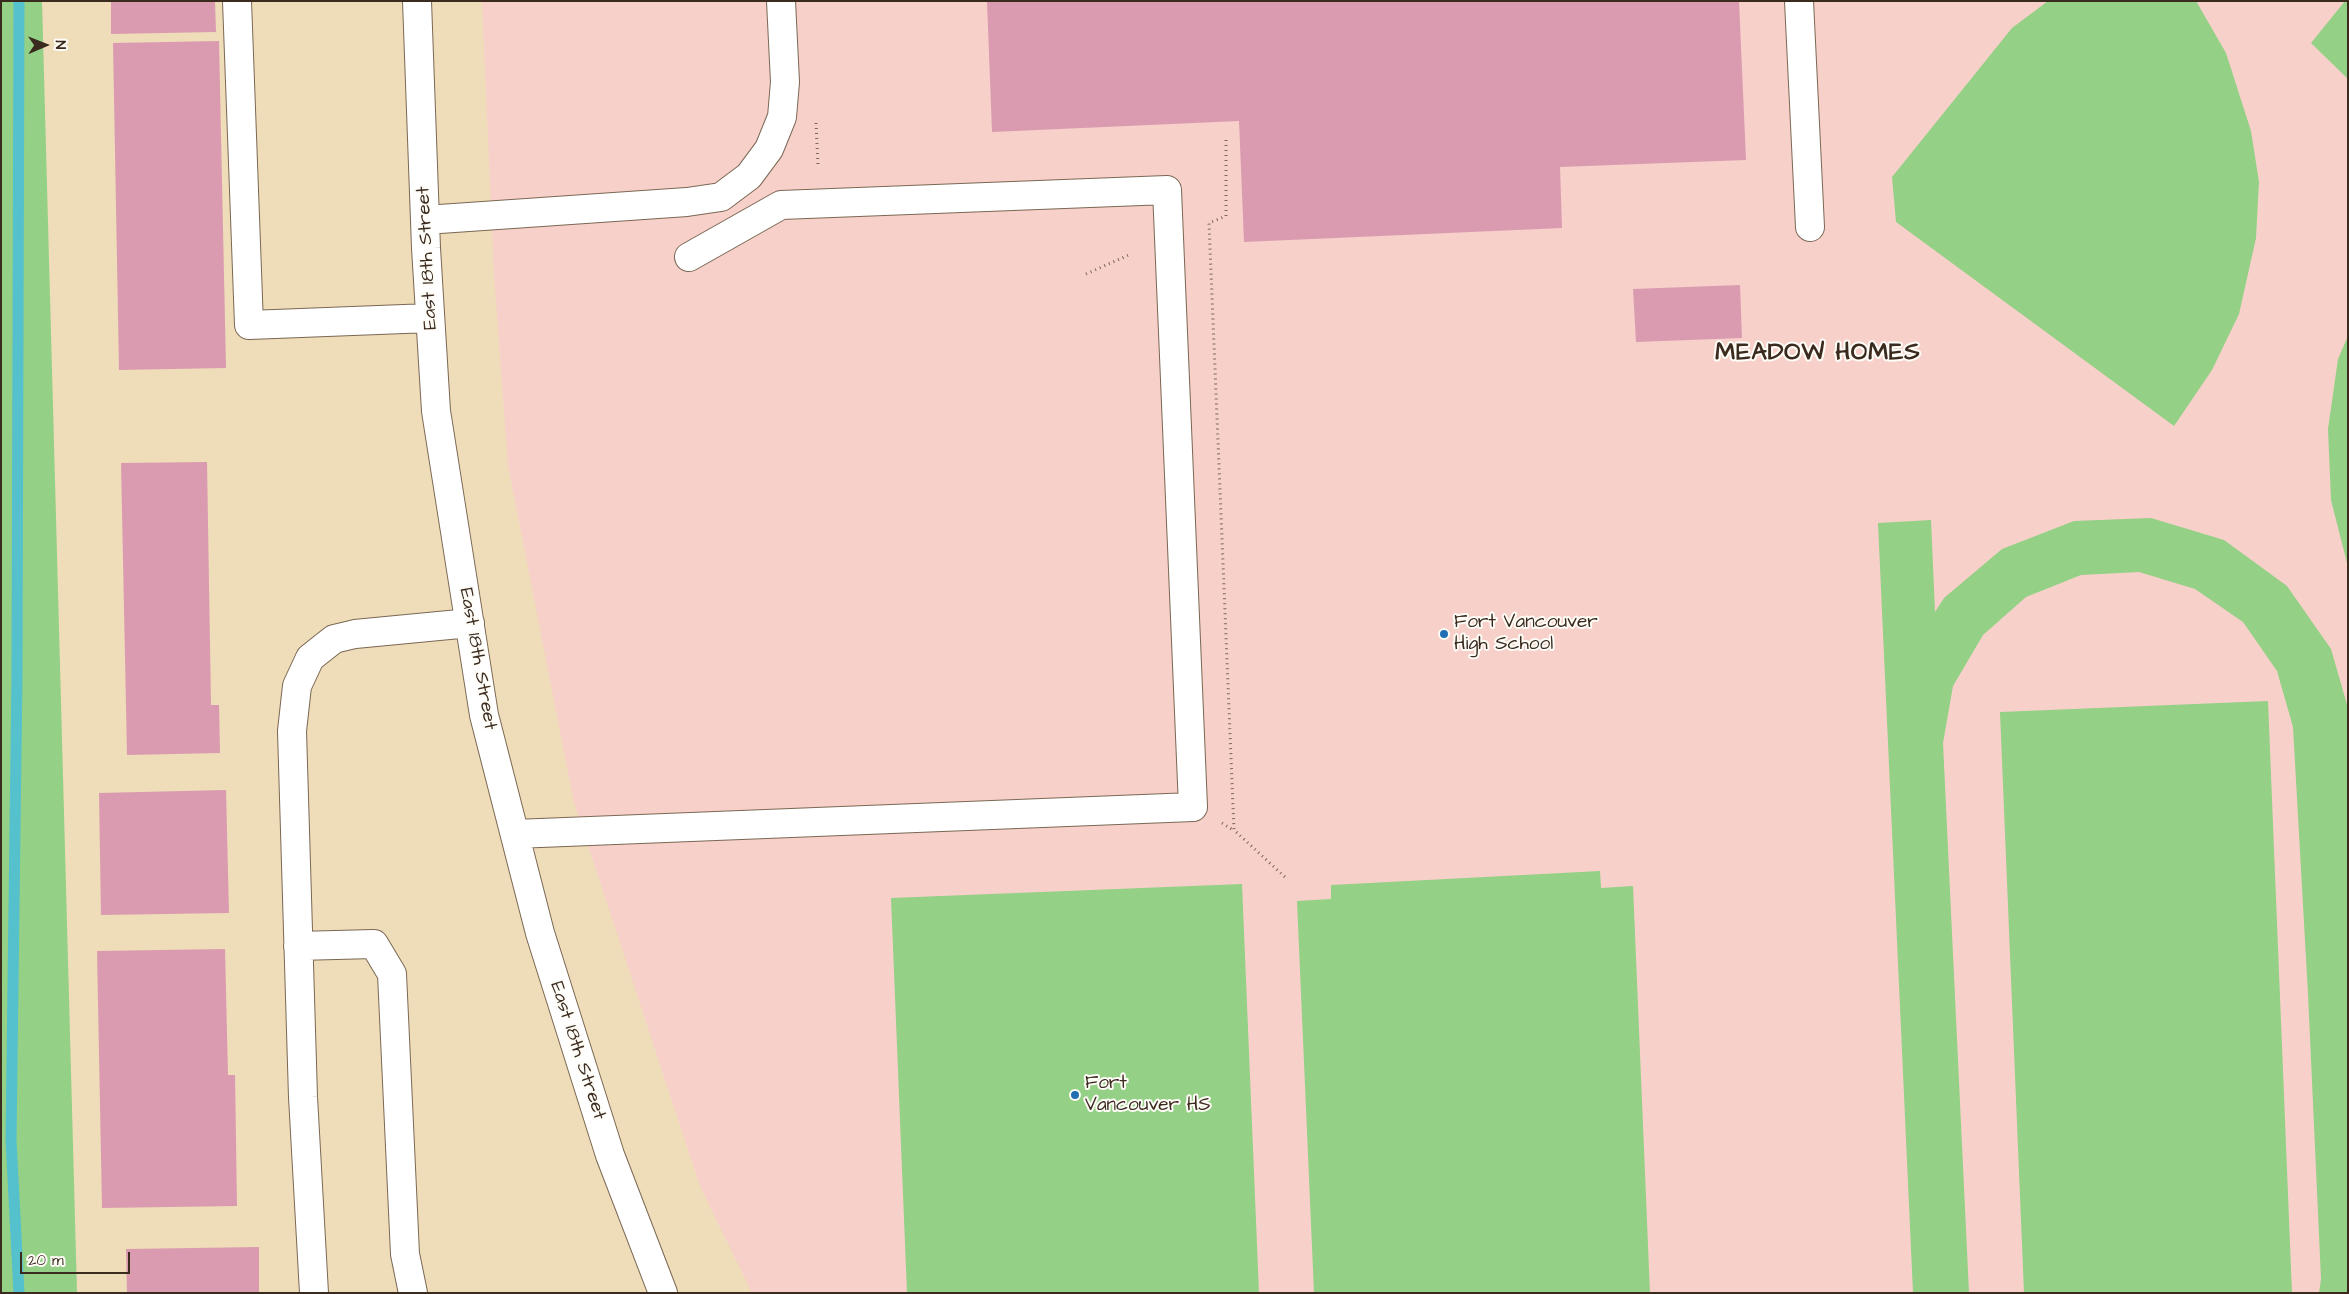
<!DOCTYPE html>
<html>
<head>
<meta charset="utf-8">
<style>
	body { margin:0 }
	#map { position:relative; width:2349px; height:1294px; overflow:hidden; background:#efdcb9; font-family:"Architects Daughter",sans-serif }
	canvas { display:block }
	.frame { position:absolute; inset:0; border:2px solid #3b2a1e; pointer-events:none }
	.north { position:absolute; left:20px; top:20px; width:50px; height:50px; -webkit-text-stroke:4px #fdfcf7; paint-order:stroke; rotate:89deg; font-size:14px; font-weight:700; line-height:20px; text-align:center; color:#3b2a1e }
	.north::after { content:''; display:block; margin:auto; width:18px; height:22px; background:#3b2a1e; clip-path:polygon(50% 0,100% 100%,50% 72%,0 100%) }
	.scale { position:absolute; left:20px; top:1252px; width:110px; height:22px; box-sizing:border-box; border:2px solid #3b2a1e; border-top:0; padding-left:6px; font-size:15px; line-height:18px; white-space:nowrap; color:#3b2a1e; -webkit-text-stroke:4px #fdfcf7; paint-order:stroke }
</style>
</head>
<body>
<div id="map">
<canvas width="2349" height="1294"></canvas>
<div class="frame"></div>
<div class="north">N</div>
<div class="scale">20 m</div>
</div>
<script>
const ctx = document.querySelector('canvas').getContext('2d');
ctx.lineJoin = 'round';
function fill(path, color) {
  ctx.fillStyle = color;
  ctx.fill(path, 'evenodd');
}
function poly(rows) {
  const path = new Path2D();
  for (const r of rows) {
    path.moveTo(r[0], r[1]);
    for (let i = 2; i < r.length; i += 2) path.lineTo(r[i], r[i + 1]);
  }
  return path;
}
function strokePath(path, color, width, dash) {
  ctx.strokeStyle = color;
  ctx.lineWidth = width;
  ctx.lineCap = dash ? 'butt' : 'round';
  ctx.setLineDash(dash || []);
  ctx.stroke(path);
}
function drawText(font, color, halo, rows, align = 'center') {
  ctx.font = font + ' "Architects Daughter",sans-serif';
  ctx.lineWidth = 4;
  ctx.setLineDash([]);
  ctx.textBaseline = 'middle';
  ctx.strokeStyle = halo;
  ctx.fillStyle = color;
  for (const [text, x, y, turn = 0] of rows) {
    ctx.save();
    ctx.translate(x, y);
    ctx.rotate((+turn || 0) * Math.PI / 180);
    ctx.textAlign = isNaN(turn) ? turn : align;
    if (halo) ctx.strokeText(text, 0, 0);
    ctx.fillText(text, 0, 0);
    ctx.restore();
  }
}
fill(poly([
	[482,1,2348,1,2348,1293,752,1293,700,1186,574,803,508,465,494,274]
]), '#f7d0ca');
fill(poly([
	[1,1,42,1,77,1293,1,1293],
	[2048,1,2196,1,2226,53,2251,131,2259,182,2256,238,2239,314,2212,370,2174,426,1896,222,1892,177,2012,28],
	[2345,1,2348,1,2348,79,2311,43],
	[2348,336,2348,567,2331,500,2328,429,2338,359],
	[2151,518,2224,540,2287,586,2331,649,2348,708,2348,1293,2319,1293,2321,1279,2308,994,2293,727,2277,671,2243,622,2195,589,2139,572,2081,575,2026,597,1983,635,1953,686,1943,743,1969,1293,1913,1293,1878,523,1931,520,1935,612,1944,598,2002,549,2074,521],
	[2268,701,2292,1293,2024,1293,2000,712],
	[1600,871,1601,888,1633,886,1650,1293,1314,1293,1297,901,1331,899,1331,885],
	[1242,884,1259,1293,907,1293,891,898]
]), '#94d085');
strokePath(poly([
	[19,1293,11,1140,17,675,19,1]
]), '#54c1cd', 11);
fill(poly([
	[111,1,215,1,216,32,111,34],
	[987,1,1739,1,1746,160,1560,167,1562,228,1244,242,1239,121,992,132],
	[219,41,226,368,119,370,113,43],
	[1740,285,1742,338,1636,342,1633,289],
	[207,462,211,705,219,705,220,753,127,755,121,463],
	[226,790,229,913,101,915,99,793],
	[225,949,228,1075,235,1075,237,1206,102,1208,97,951],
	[259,1247,259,1293,127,1293,126,1249]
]), '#da9bb0');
const minor = poly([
	[237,1,249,325,430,318],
	[417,1,426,248,436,411,484,715,540,933,610,1155,663,1293],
	[1799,1,1810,227],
	[425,220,687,202,721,197,749,176,769,149,782,117,785,82,781,1],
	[515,834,1193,807,1167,190,781,205,689,257],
	[298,946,374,944,392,974,405,1254,413,1293],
	[314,1293,303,1097,292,731,297,686,310,658,334,639,355,634,470,623]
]);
strokePath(minor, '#7a6854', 30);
strokePath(poly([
	[816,123,818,165],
	[1226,140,1226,216,1209,223,1234,830,1285,877],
	[1086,274,1131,254],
	[1222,823,1233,830]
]), '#7a6854', 3, [1, 4]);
strokePath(minor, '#fff', 28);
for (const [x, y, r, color] of [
	[1444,634,5,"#1f6fb2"],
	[1075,1095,5,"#1f6fb2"]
]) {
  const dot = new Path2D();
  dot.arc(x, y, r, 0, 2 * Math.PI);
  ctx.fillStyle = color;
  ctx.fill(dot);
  strokePath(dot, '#fdfcf7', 2);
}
drawText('19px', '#3b2a1e', '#fdfcf7', [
	["East 18th Street",428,258,-93],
	["East 18th Street",477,659,80],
	["East 18th Street",577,1051,72]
]);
drawText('19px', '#3b2a1e', '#fdfcf7', [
	["Fort Vancouver",1454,623],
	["High School",1454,645],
	["Fort",1085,1084],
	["Vancouver HS",1085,1106]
], 'left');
ctx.letterSpacing = '1px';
drawText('bold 24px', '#3b2a1e', '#fdfcf7', [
	["MEADOW HOMES",1818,354]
]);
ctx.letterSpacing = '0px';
</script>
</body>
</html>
